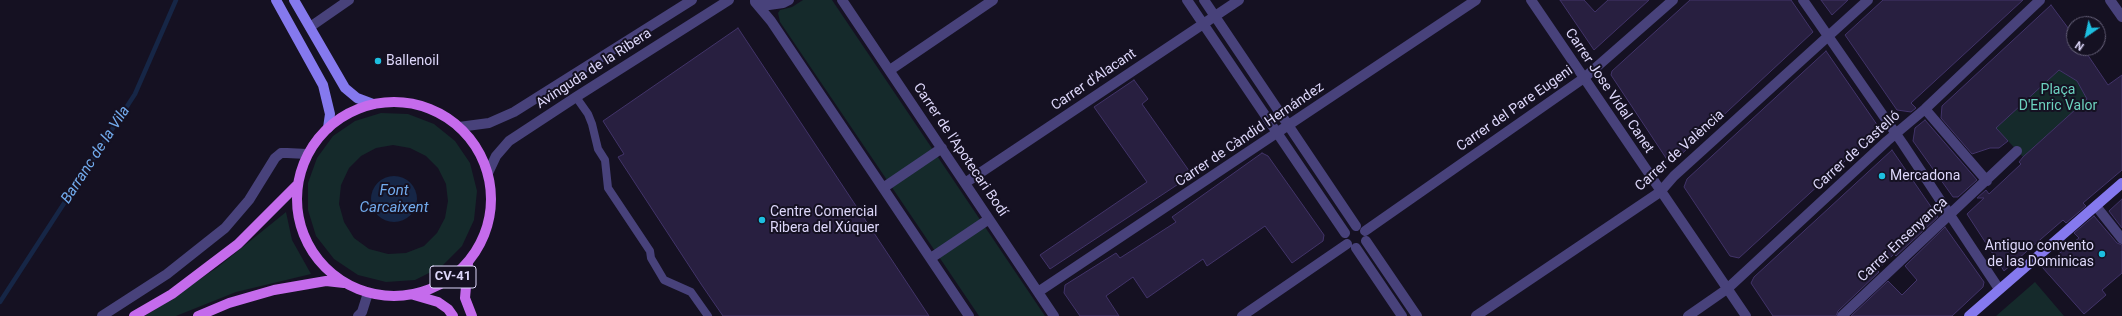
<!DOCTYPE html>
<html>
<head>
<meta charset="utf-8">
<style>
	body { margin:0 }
	#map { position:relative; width:2122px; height:316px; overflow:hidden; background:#151122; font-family:Roboto,sans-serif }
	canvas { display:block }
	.north { position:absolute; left:2066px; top:16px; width:40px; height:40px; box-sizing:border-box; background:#151122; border:1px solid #656078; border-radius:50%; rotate:214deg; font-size:11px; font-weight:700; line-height:16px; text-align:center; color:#ddd7fa }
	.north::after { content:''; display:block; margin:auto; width:14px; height:18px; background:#1dbfe0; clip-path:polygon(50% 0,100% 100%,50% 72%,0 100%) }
</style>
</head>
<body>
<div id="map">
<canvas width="2122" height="316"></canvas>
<div class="north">N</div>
</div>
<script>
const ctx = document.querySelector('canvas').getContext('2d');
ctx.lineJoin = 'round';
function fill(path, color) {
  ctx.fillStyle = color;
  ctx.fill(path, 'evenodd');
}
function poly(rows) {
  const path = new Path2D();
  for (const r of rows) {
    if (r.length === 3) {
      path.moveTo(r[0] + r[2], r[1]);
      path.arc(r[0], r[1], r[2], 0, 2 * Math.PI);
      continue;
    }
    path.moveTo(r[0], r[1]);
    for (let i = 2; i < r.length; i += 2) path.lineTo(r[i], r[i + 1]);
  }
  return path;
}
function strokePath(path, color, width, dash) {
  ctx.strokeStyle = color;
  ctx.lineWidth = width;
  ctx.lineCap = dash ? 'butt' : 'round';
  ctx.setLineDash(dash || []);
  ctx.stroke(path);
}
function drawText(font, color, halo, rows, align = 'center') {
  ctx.font = font + ' Roboto,sans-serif';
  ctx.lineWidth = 4;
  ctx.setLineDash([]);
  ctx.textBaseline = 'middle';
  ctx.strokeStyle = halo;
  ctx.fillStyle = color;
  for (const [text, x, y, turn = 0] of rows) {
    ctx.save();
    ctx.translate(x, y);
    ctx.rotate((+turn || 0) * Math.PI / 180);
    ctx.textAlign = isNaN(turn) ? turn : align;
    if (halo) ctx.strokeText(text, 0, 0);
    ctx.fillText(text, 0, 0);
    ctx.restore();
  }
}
fill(poly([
	[803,0,832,0,1045,316,979,316,780,22,778,13,780,10,792,7],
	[2059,70,2077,81,2087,99,2023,157,1996,128],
	[381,113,408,114,434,124,455,141,470,163,477,191,474,220,462,246,441,267,415,280,386,282,358,275,334,259,316,236,308,210,308,183,317,158,333,136,355,121],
	[393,145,410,148,426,156,438,168,446,184,448,201,445,218,437,233,424,246,406,253,388,254,369,249,354,238,344,222,339,204,341,185,349,168,361,156,376,148],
	[286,212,292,240,311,274,236,292,176,316,145,316,218,267],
	[2035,282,2064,316,1996,316]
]), '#152a2b');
fill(poly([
	[394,199,23]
]), '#162646');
strokePath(poly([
	[0,302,135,94,176,0]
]), '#162646', 4.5);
const building = poly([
	[1560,0,1584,0,1595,12,1608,0,1649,0,1594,50,1560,0],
	[1690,0,1791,0,1813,32,1673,162,1668,161,1611,75,1612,71,1690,0],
	[1821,0,1848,0,1832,15,1821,0],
	[1883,0,2023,0,1911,103,1916,108,1911,112,1897,110,1845,35,1883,0],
	[2051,5,2074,36,2074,48,2083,48,2108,85,2122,75,2122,170,2083,203,2086,206,2066,223,2063,220,2004,271,1967,214,1984,198,1977,198,1986,190,1989,194,2021,164,2019,162,2023,157,2087,99,2077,81,2059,70,1996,128,2008,141,1999,148,1990,148,1972,154,1941,118,1942,106,2051,5],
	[738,28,929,316,723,316,701,284,618,157,624,154,603,121,738,28],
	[1826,51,1880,129,1739,258,1730,256,1684,187,1687,179,1826,51],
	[1134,80,1148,99,1142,104,1192,175,1050,269,1040,255,1147,182,1094,107,1134,80],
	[1925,120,1977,180,1958,197,1953,197,1913,141,1915,128,1925,120],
	[1892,150,1938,217,1896,256,1894,254,1877,270,1879,272,1838,311,1836,316,1773,316,1751,283,1754,277,1892,150],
	[1262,153,1268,156,1324,235,1323,241,1292,263,1265,226,1207,266,1203,259,1147,298,1133,277,1106,296,1119,316,1080,316,1064,293,1065,285,1116,253,1120,258,1176,222,1172,217,1262,153],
	[2122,199,2122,228,2109,211,2122,199],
	[2094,216,2117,243,2122,245,2122,273,2102,290,2106,295,2084,314,2042,267,2079,238,2074,233,2094,216],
	[1945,227,1984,282,1983,287,1952,316,1851,316,1888,281,1902,295,1917,280,1905,266,1945,227]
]);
fill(building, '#281f40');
strokePath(building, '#423469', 1);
strokePath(poly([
	[576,97,588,114,592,124,598,149,605,160,608,188,650,251,651,258,664,280,691,292,708,316]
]), '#48427b', 8);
strokePath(poly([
	[842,0,1054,316],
	[1187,0,1345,233],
	[1204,0,1356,226],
	[1531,0,1746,316],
	[1803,0,1903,144,1999,289],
	[2110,0,2122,17],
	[755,1,769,5,783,3,789,0],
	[755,2,771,21,969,316],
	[310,27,349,0],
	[890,70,993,0],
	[1925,109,1987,181],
	[459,127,489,123,514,112,692,0],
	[488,173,496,156,509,141,576,97,729,0],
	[965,183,1239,0],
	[883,188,942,148],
	[2096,206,2122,239],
	[1365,231,1584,78,1673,0],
	[1366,241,1417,316],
	[1356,248,1402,316],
	[931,258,989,219],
	[1038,292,1476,0],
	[102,316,167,274,225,228,249,200,275,158,281,153,287,153,307,154],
	[358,316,362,312,368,293],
	[1242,316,1347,244],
	[1476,316,1660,192,1674,176,1868,0],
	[1688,316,1727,289,1887,141,1925,109,2040,0],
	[1842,316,2017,151]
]), '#48427b', 10);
strokePath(poly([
	[276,0,323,85,330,114,328,128],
	[294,0,345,88,357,98,373,104],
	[1969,316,2122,183]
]), '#8579ee', 10);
strokePath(poly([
	[394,199,97],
	[468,263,465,298,472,316],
	[414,295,438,302,448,309,453,316],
	[134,316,172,294,238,244,297,185],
	[198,316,229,303,274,290,326,281,344,283]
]), '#c56bec', 10);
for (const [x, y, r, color] of [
	[378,61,4,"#1dbfe0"],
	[1882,176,4,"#1dbfe0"],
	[762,220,4,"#1dbfe0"],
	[2102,254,4,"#1dbfe0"]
]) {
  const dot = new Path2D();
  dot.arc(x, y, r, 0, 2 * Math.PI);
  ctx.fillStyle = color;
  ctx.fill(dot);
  strokePath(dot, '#151122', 1.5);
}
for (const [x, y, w] of [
	[453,277,46]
]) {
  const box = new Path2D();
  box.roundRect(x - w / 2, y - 11, w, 22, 3);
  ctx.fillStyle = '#151122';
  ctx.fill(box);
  strokePath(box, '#ddd7fa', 1);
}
drawText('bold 13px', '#ddd7fa', null, [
	["CV-41",453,277]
]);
drawText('14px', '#ddd7fa', '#151122', [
	["Ballenoil",386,61],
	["Mercadona",1890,176],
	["Centre Comercial",770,212],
	["Ribera del Xúquer",770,228],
	["Antiguo convento",2094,246,"right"],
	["de las Dominicas",2094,262,"right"]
], 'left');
drawText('14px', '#ddd7fa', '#151122', [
	["Avinguda de la Ribera",594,69,-33],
	["Carrer d'Alacant",1094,80,-34],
	["Carrer Jose Vidal Canet",1609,91,56],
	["Carrer del Pare Eugeni",1515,109,-35],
	["Carrer de Càndid Hernández",1250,135,-34],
	["Carrer de l'Apotecari Bodí",960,150,56],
	["Carrer de València",1680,151,-42],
	["Carrer de Castelló",1857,151,-42],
	["Carrer Ensenyança",1903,240,-43]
]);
drawText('14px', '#6cd1be', '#151122', [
	["Plaça",2058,90],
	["D'Enric Valor",2058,106]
]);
drawText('italic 15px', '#72abed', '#151122', [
	["Barranc de la Vila",96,155,-57],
	["Font",394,191],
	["Carcaixent",394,208]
]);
</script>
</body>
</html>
